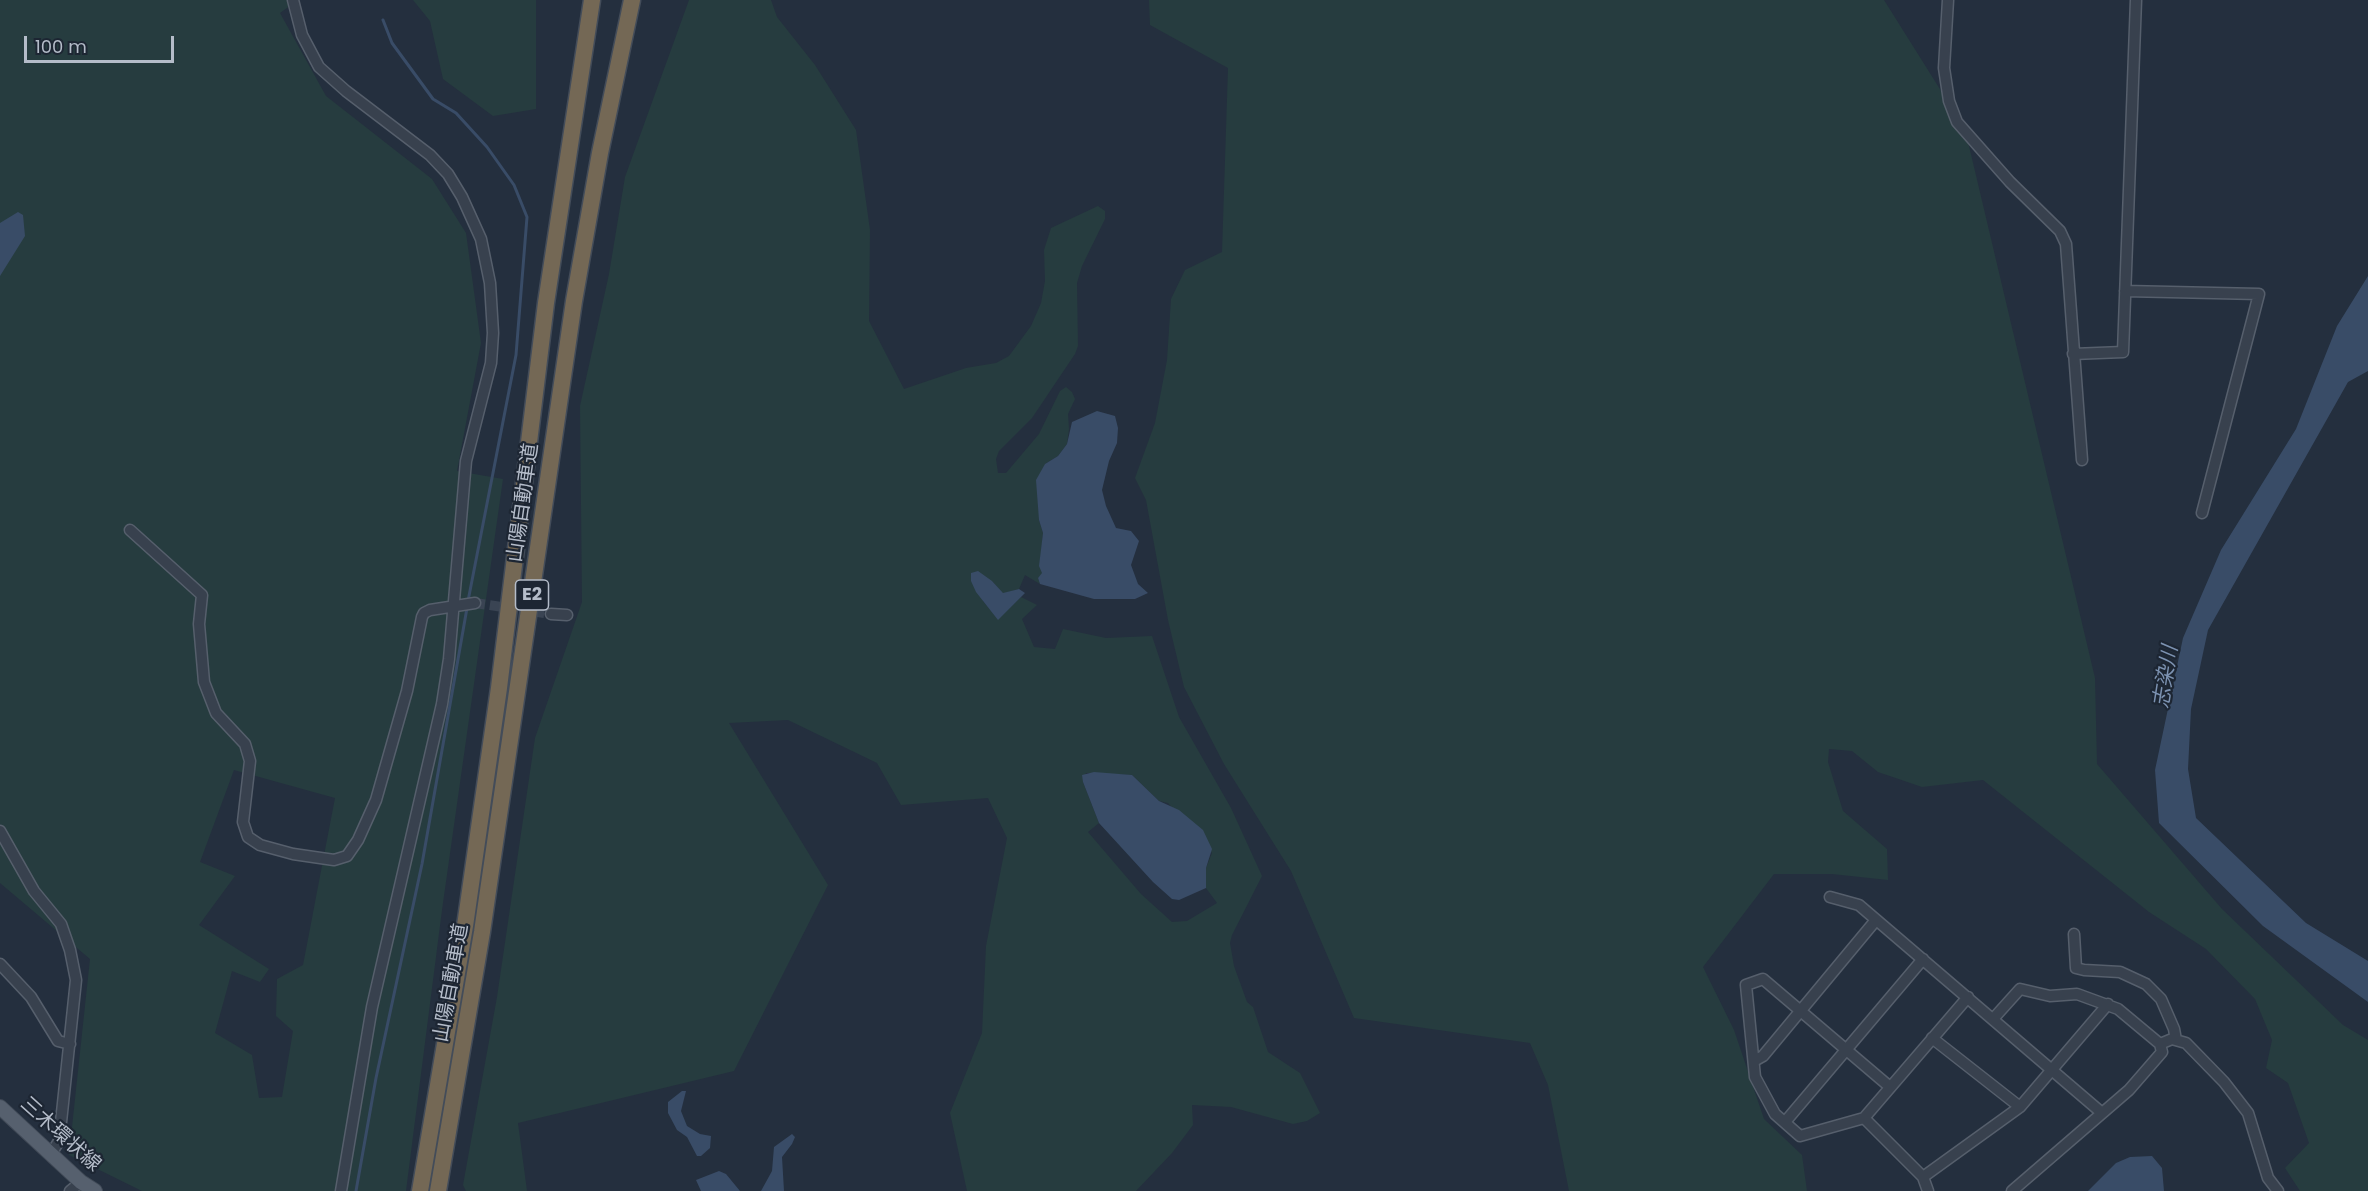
<!DOCTYPE html>
<html>
<head>
<meta charset="utf-8">
<style>
	body { margin:0 }
	#map { position:relative; width:2368px; height:1191px; overflow:hidden; background:#242f3e; font-family:Poppins,sans-serif }
	canvas { display:block }
	.scale { position:absolute; left:24px; top:36px; width:150px; height:27px; box-sizing:border-box; border:3px solid #b4bcc9; border-top:0; padding-left:8px; font-size:18px; line-height:21px; white-space:nowrap; color:#b4bcc9; -webkit-text-stroke:4px #1d2633; paint-order:stroke }
</style>
</head>
<body>
<div id="map">
<canvas width="2368" height="1191"></canvas>
<div class="scale">100 m</div>
</div>
<script>
const ctx = document.querySelector('canvas').getContext('2d');
ctx.lineJoin = 'round';
function fill(path, color) {
  ctx.fillStyle = color;
  ctx.fill(path, 'evenodd');
}
function poly(rows) {
  const path = new Path2D();
  for (const r of rows) {
    path.moveTo(r[0], r[1]);
    for (let i = 2; i < r.length; i += 2) path.lineTo(r[i], r[i + 1]);
  }
  return path;
}
function strokePath(path, color, width, dash) {
  ctx.strokeStyle = color;
  ctx.lineWidth = width;
  ctx.lineCap = dash ? 'butt' : 'round';
  ctx.setLineDash(dash || []);
  ctx.stroke(path);
}
function drawText(font, color, halo, rows, align = 'center') {
  ctx.font = font + ' Poppins,"Noto Sans JP",sans-serif';
  ctx.lineWidth = 4.5;
  ctx.setLineDash([]);
  ctx.textBaseline = 'middle';
  ctx.strokeStyle = halo;
  ctx.fillStyle = color;
  for (const [text, x, y, turn = 0] of rows) {
    ctx.save();
    ctx.translate(x, y);
    ctx.rotate((+turn || 0) * Math.PI / 180);
    ctx.textAlign = isNaN(turn) ? turn : align;
    if (halo) ctx.strokeText(text, 0, 0);
    ctx.fillText(text, 0, 0);
    ctx.restore();
  }
}
fill(poly([
	[0,0,298,0,280,13,326,96,432,179,466,233,481,343,457,471,503,479,442,910,406,1191,142,1191,69,1155,90,959,0,883],
	[234,770,335,798,303,965,277,979,276,1016,293,1031,282,1097,259,1098,252,1055,215,1033,232,971,260,982,269,969,199,925,235,876,200,862],
	[413,0,536,0,536,109,493,116,443,79,430,21],
	[689,0,771,0,777,17,815,65,856,130,870,230,869,321,904,389,966,368,996,363,1009,356,1031,326,1041,303,1045,281,1044,250,1051,228,1098,206,1105,211,1105,219,1082,266,1077,283,1078,346,1075,354,1032,418,999,451,996,459,998,473,1006,473,1039,434,1060,391,1066,387,1072,392,1075,399,1068,414,1069,429,1067,444,1058,456,1045,464,1039,520,1043,533,1040,566,1043,573,1038,578,1040,584,1025,575,1019,589,1003,594,992,581,983,601,998,619,1021,597,1037,605,1022,619,1034,647,1055,649,1063,629,1106,638,1152,636,1179,717,1231,808,1262,876,1232,935,1230,943,1234,966,1247,1002,1253,1007,1268,1052,1300,1073,1320,1113,1307,1121,1293,1124,1231,1107,1192,1105,1193,1125,1172,1153,1136,1191,967,1191,950,1113,982,1033,986,946,1007,838,988,798,901,805,877,763,788,720,729,723,828,885,734,1071,518,1123,527,1191,466,1191,463,1185,497,997,535,738,582,602,580,406,609,274,625,177],
	[1086,773,1132,775,1159,801,1168,803,1212,853,1206,868,1206,888,1217,903,1187,921,1172,922,1141,894,1088,832,1099,823,1083,782],
	[1149,0,1884,0,1965,129,2095,678,2097,764,2222,909,2343,1025,2368,1040,2368,1191,2300,1191,2285,1168,2309,1143,2288,1083,2266,1068,2272,1040,2255,999,2206,949,2149,912,1983,780,1922,787,1878,772,1852,751,1829,749,1828,762,1843,811,1887,849,1888,880,1832,874,1774,874,1703,967,1734,1030,1764,1119,1802,1155,1807,1191,1569,1191,1548,1085,1530,1043,1354,1018,1291,871,1224,764,1184,687,1168,620,1146,500,1135,478,1155,423,1167,360,1171,299,1185,270,1222,252,1228,68,1150,25]
]), '#263c3f');
fill(poly([
	[18,212,23,215,25,236,0,276,0,223],
	[2368,276,2368,371,2348,382,2208,630,2191,709,2188,769,2196,818,2306,923,2368,961,2368,1002,2263,926,2159,823,2155,770,2183,638,2221,550,2296,429,2337,326],
	[1097,411,1115,416,1118,428,1117,443,1109,461,1102,490,1106,506,1116,528,1131,531,1139,541,1131,565,1138,584,1148,593,1135,599,1094,599,1040,584,1038,578,1042,573,1039,566,1043,533,1039,520,1036,480,1045,464,1058,456,1067,444,1072,422],
	[978,571,992,581,1003,593,1019,589,1025,593,998,620,976,592,971,581,971,573],
	[1094,772,1132,775,1159,801,1179,810,1203,830,1212,849,1206,868,1206,888,1179,900,1172,899,1153,882,1099,823,1083,782,1082,775],
	[682,1091,686,1091,681,1111,687,1126,700,1134,711,1136,710,1148,701,1156,697,1156,687,1137,677,1130,668,1113,668,1102],
	[792,1134,795,1137,792,1144,782,1157,784,1191,761,1191,772,1171,774,1147],
	[2152,1156,2162,1168,2164,1191,2088,1191,2116,1163,2130,1157],
	[719,1171,726,1174,740,1191,701,1191,696,1180]
]), '#394c67');
strokePath(poly([
	[383,20,392,43,433,99,456,113,487,147,514,185,527,217,516,355,468,601],
	[356,1191,376,1078,422,864,467,608]
]), '#394c67', 3);
strokePath(poly([
	[475,603,551,614]
]), '#3a4453', 10, [10, 5]);
const minor = poly([
	[293,0,302,35,319,67,346,91,430,155,448,174,462,197,481,239,490,283,493,333,491,363,466,461,449,659,442,704,372,1007,341,1191],
	[1948,0,1944,68,1949,101,1957,122,2010,182,2060,231,2066,244,2082,460],
	[2125,291,2259,294,2202,513],
	[2073,354,2123,352,2136,0],
	[130,530,202,595,199,624,204,682,216,713,245,744,250,761,243,822,248,837,260,845,293,854,334,860,347,856,358,840,376,800,407,691,422,617,424,613,430,610,475,603],
	[551,614,567,615],
	[0,831,34,891,61,924,70,950,76,980,59,1141,51,1154],
	[1830,897,1859,905,2102,1113],
	[2074,934,2076,968,2084,970,2120,972,2146,984,2161,999,2174,1029,2176,1040],
	[0,964,31,997,58,1041,70,1044],
	[1993,1019,2020,989,2050,996,2077,994,2118,1009,2160,1044,2162,1052,2129,1090,2012,1191],
	[1932,1038,2020,1107],
	[2160,1044,2172,1039,2186,1043,2224,1082,2248,1113,2268,1178,2278,1191],
	[1754,1061,1763,1056,1876,920],
	[1890,1087,1763,979,1746,985,1755,1077,1775,1114,1800,1136,1864,1118,1923,1177,1928,1191],
	[1864,1118,1968,997],
	[1785,1122,1923,959],
	[1923,1177,2020,1107,2108,1004],
	[70,1191,81,1182]
]);
const major = poly([
	[0,1107,81,1182,95,1191]
]);
const highway = poly([
	[420,1191,465,926,499,688,546,303,592,0],
	[438,1191,482,932,574,301,600,153,632,0]
]);
strokePath(minor, '#565f6c', 13);
strokePath(major, '#414a57', 16);
strokePath(highway, '#434c59', 19);
strokePath(minor, '#38414e', 10);
strokePath(major, '#56606e', 14);
strokePath(highway, '#746855', 16);
for (const [x, y, w] of [
	[532,595,33]
]) {
  const box = new Path2D();
  box.roundRect(x - w / 2, y - 15, w, 30, 4.5);
  ctx.fillStyle = '#1d2633';
  ctx.fill(box);
  strokePath(box, '#b4bcc9', 1.5);
}
drawText('bold 18px', '#b4bcc9', null, [
	["E2",532,595]
]);
drawText('20px', '#b4bcc9', '#1d2633', [
	["山陽自動車道",524,503,-82],
	["山陽自動車道",452,983,-80],
	["三木環状線",60,1135,42]
]);
drawText('italic 21px', '#7c92b1', '#1d2633', [
	["志染川",2167,677,-81]
]);
</script>
</body>
</html>
